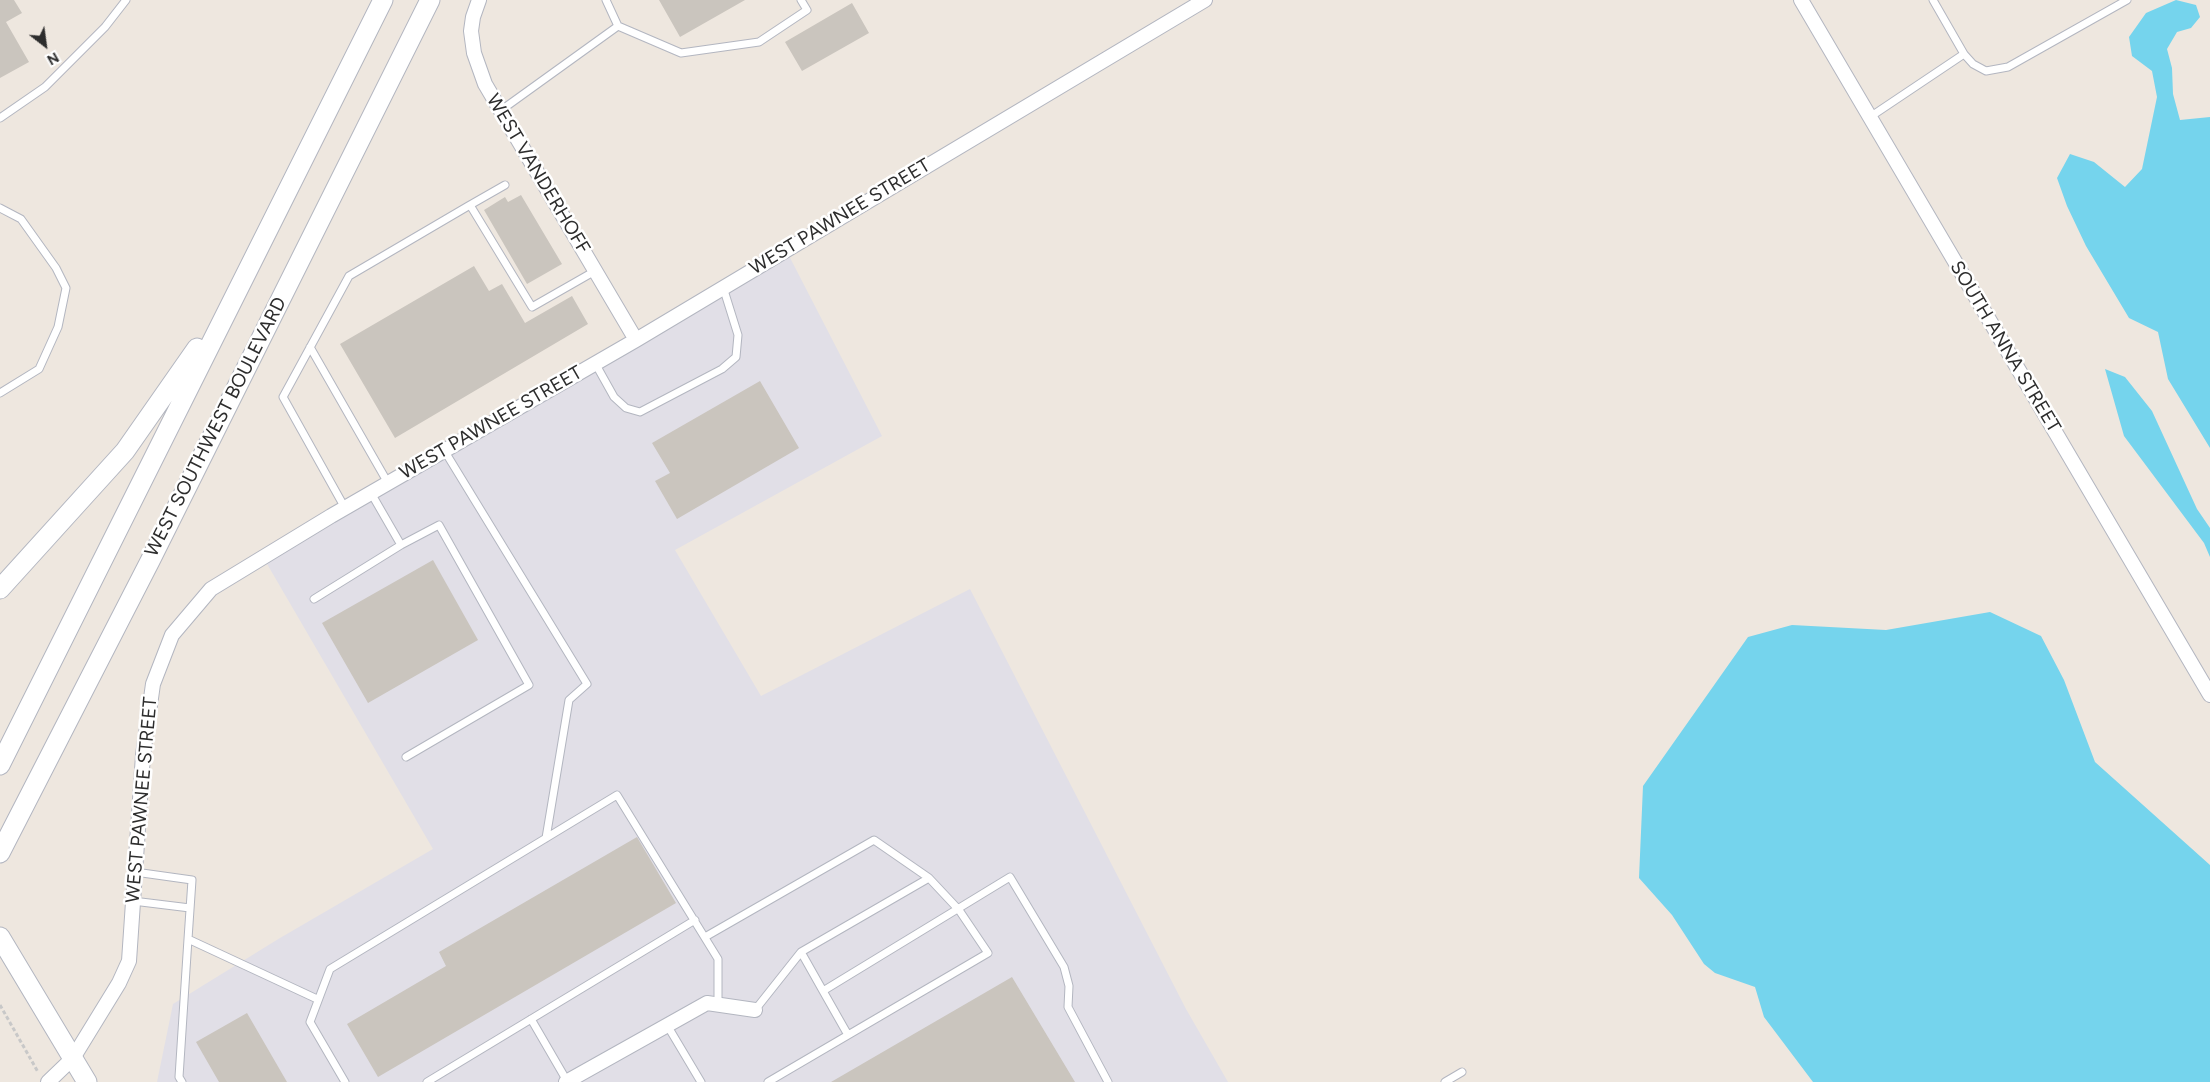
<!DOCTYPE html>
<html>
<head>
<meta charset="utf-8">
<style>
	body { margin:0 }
	#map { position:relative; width:2210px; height:1082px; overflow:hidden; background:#eee7df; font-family:Figtree,sans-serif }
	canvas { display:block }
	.north { position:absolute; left:20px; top:20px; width:50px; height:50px; -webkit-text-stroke:4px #fff; paint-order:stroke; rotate:150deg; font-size:14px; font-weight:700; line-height:20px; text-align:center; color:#2d2d2d }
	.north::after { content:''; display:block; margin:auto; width:18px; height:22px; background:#2d2d2d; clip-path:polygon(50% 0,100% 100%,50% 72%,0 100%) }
</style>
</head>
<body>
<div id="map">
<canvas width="2210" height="1082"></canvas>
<div class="north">N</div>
</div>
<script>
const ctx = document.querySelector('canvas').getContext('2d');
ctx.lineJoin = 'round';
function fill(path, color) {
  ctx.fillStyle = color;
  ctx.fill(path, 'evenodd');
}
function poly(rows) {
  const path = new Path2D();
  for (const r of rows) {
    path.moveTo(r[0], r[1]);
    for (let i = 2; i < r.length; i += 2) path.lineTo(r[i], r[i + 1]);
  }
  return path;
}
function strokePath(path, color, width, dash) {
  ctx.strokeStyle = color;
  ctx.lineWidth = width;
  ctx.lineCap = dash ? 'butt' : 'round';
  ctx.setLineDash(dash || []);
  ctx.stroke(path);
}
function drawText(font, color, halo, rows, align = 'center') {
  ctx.font = font + ' Figtree,sans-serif';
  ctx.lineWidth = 5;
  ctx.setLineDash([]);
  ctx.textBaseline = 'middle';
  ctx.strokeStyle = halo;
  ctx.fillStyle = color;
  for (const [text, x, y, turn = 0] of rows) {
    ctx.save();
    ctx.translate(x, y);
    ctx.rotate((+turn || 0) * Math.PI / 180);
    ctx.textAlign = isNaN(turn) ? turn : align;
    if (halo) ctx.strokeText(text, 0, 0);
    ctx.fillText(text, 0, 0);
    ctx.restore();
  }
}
fill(poly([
	[786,250,882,436,675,550,761,696,970,589,1186,1009,1228,1082,157,1082,173,1004,280,938,433,849,263,557]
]), '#e1dfe7');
fill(poly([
	[2176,0,2196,5,2200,17,2191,28,2177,32,2167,49,2172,68,2173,94,2180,120,2210,117,2210,448,2168,379,2158,332,2129,318,2086,246,2067,206,2057,178,2070,154,2094,162,2125,187,2142,169,2157,97,2152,71,2132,56,2129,37,2146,13],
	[2105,369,2125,377,2152,411,2197,509,2210,528,2210,557,2204,543,2124,436],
	[1990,612,2041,636,2064,680,2095,762,2210,865,2210,1082,1813,1082,1764,1017,1755,987,1715,973,1704,964,1672,915,1639,878,1643,786,1748,637,1792,625,1886,630]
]), '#75d4ed');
fill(poly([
	[0,0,14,0,22,13,6,22,29,62,0,78],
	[659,0,745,0,680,37],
	[852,3,869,33,802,71,785,42],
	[521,195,562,264,527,284,484,210,505,197,508,202],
	[474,266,489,291,502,284,525,323,572,296,588,324,395,438,340,344],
	[760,381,799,448,677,519,655,481,670,473,652,443],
	[433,560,478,640,368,703,322,623],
	[637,837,676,903,378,1077,347,1024,446,966,439,952],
	[1012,977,1075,1082,831,1082],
	[247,1013,287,1082,219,1082,196,1042]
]), '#cac5be');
const lane = poly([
	[1933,0,1964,54,1973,64,1986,71,2008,67,2127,0],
	[618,26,681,53,759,42,807,10,801,0],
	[500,111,618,26,606,0],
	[1870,117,1964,54],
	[0,118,45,87,105,27,126,0],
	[470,205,505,185],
	[0,208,21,219,56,268,66,288,58,327,39,369,0,393],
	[310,347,388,483],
	[595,363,614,397,626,408,640,412,722,369,736,357,738,335,723,287],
	[444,450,587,684,569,700,546,838],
	[345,508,283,397,349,276,470,205,532,307,595,271],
	[401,545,439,525,529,685,406,757],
	[314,599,401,545,371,493],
	[135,872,192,880,188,939,317,999],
	[133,901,190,908],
	[705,937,874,840,929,878],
	[801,952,823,991],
	[755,1010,801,952,929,878,959,910,988,953,768,1082],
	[531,1019,567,1081],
	[667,1025,701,1082],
	[848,1035,823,991,1010,877,1064,967,1069,986,1068,1007,1108,1082],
	[182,1082,179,1077,188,939],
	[345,1082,310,1022,330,969,617,795,718,959,718,1004],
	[427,1082,695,920],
	[1445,1082,1462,1072]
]);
const street = poly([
	[479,0,473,17,471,31,474,53,485,84,636,340],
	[1801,0,2210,695],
	[48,1082,73,1058,119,983,129,961,143,755,153,684,172,635,211,589,331,516,636,340,1205,0],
	[566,1082,707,1003,755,1010]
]);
const secondary = poly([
	[0,589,125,451,197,348],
	[0,765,383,0],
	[0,853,150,561,430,0],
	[0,937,87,1082]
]);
strokePath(lane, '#b3b6c0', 9);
strokePath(street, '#b3b6c0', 16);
strokePath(secondary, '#b3b6c0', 21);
strokePath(poly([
	[0,1005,38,1072]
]), '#c8c8c8', 3, [4, 2.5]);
strokePath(lane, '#fff', 7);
strokePath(street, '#fff', 14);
strokePath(secondary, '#fff', 19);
drawText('19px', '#2d2d2d', '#fff', [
	["WEST VANDERHOFF",538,174,59],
	["WEST PAWNEE STREET",840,217,-31],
	["SOUTH ANNA STREET",2005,347,59],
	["WEST PAWNEE STREET",491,423,-30],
	["WEST SOUTHWEST BOULEVARD",216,427,-63],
	["WEST PAWNEE STREET",142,800,-85]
]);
</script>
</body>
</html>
